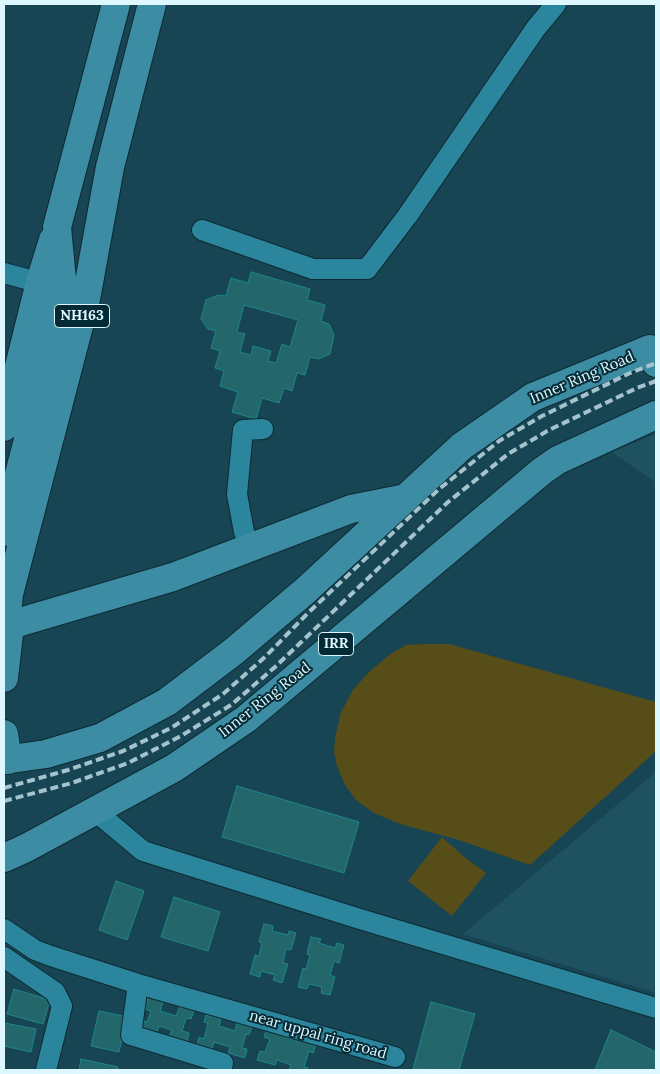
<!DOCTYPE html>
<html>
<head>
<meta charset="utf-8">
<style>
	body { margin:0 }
	#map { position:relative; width:660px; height:1074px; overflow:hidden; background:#174553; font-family:Lora,serif }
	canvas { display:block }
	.frame { position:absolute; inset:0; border:5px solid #dff7ff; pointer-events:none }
</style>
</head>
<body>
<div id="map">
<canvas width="660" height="1074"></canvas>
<div class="frame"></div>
</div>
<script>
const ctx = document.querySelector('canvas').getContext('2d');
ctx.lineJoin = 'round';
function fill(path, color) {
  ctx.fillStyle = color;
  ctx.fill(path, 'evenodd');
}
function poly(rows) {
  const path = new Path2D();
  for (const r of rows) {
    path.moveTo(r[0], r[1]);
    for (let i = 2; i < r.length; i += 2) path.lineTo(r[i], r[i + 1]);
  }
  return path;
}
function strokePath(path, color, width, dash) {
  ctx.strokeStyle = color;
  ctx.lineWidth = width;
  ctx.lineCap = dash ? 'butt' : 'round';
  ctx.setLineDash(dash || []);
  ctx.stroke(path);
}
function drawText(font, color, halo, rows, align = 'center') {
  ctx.font = font + ' Lora,serif';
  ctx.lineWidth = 4;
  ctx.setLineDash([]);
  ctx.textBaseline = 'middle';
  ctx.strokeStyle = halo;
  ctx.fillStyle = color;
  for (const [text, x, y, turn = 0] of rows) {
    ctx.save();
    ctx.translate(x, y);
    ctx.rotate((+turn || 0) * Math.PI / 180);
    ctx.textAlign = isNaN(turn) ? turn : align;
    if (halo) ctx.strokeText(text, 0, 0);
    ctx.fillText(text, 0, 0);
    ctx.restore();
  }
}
fill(poly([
	[656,434,656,483,612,452],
	[656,772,656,993,463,934,500,903]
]), '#1e5261');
fill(poly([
	[426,644,449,644,656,702,656,751,530,865,459,840,400,824,374,813,356,800,345,785,337,766,334,752,335,738,341,712,353,690,368,673,389,655,406,645],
	[442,837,462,855,486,873,452,916,408,881]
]), '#564d18');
const building = poly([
	[251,272,310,289,307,300,325,305,321,321,329,324,334,335,330,354,319,359,310,357,305,375,297,373,292,391,284,388,279,403,262,398,256,419,232,412,238,392,220,386,224,371,215,368,220,351,211,348,216,331,208,329,201,319,206,300,218,295,226,296,231,278,248,283,251,272],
	[244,305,298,320,290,347,282,344,276,363,268,361,271,351,253,346,251,355,240,352,245,334,237,332,244,305],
	[237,786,359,822,344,873,222,837,237,786],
	[116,881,144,891,127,940,99,930,116,881],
	[174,897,220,912,208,951,161,937,174,897],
	[264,924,273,926,272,931,288,935,289,931,296,933,291,950,286,949,283,963,288,964,282,983,273,980,275,975,261,971,260,977,250,974,255,955,259,956,262,943,259,942,264,924],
	[311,937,321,939,319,943,335,948,337,943,344,945,339,963,334,961,330,975,335,977,330,995,321,993,322,987,309,984,307,989,298,987,303,968,306,969,310,955,307,954,311,937],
	[14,989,50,1000,43,1024,7,1014,14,989],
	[148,997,163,1002,160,1011,176,1016,180,1006,194,1011,191,1019,186,1018,182,1031,189,1033,187,1043,169,1037,172,1030,159,1026,156,1034,139,1029,141,1020,147,1022,151,1011,145,1009,148,997],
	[431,1002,475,1014,459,1070,413,1069,431,1002],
	[99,1011,127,1017,119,1052,91,1046,99,1011],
	[206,1015,221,1019,219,1026,235,1031,237,1023,252,1027,249,1035,246,1034,242,1048,247,1049,245,1058,228,1053,230,1047,214,1042,212,1049,197,1045,199,1037,204,1039,208,1023,204,1022,206,1015],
	[4,1023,36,1029,31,1052,4,1046,4,1023],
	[267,1028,286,1033,285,1037,298,1041,299,1038,316,1043,313,1053,309,1051,304,1067,308,1068,308,1070,289,1070,291,1065,277,1060,275,1065,257,1060,260,1051,265,1052,270,1039,264,1037,267,1028],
	[611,1030,656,1052,656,1070,595,1070,611,1030],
	[81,1059,118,1067,118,1070,79,1070,81,1059]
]);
fill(building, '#24676b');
strokePath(building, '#1c878c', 1);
const minor = poly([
	[202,230,313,269,367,269,408,215,536,28,556,4],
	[4,273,52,286],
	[251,547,244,532,237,494,243,430,263,429],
	[94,810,143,851,360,919,656,1008],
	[4,929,35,950,51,956,138,984,395,1057],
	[4,957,55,992,62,1006,46,1070],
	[138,984,131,1035,223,1063,221,1070]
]);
const highway = poly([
	[4,427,40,282,53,240],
	[4,532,64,301,57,227,116,4],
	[10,625,173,577,351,509,406,498],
	[4,678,10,625,7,614,9,594,86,299,110,167,152,4],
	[4,734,8,760],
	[4,760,46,754,100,738,167,702,233,652,305,591,462,446,533,397,650,349,656,363],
	[4,858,26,848,174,768,246,719,542,471,558,460,656,415]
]);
strokePath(minor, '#0e2a32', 22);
strokePath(highway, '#0e2a32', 30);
strokePath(minor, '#2b859d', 20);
strokePath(highway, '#3c8ca3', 28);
strokePath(poly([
	[4,788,68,770,123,751,171,728,223,694,265,657,307,614,438,490,499,441,542,416,630,373,656,363],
	[4,801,72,783,128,763,181,736,231,705,275,667,448,502,508,454,549,430,637,388,656,381]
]), '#a5c3cd', 4, [8, 4]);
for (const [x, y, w] of [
	[82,316,55],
	[336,644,35]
]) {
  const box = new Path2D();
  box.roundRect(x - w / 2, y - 11.5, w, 23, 4);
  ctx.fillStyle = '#042b35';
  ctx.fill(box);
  strokePath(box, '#dff7ff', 1);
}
drawText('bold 14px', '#dff7ff', null, [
	["NH163",82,316],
	["IRR",336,644]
]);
drawText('15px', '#dff7ff', '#042b35', [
	["Inner Ring Road",582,378,-23],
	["Inner Ring Road",265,700,-38],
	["near uppal ring road",318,1035,16]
]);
</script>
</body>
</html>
